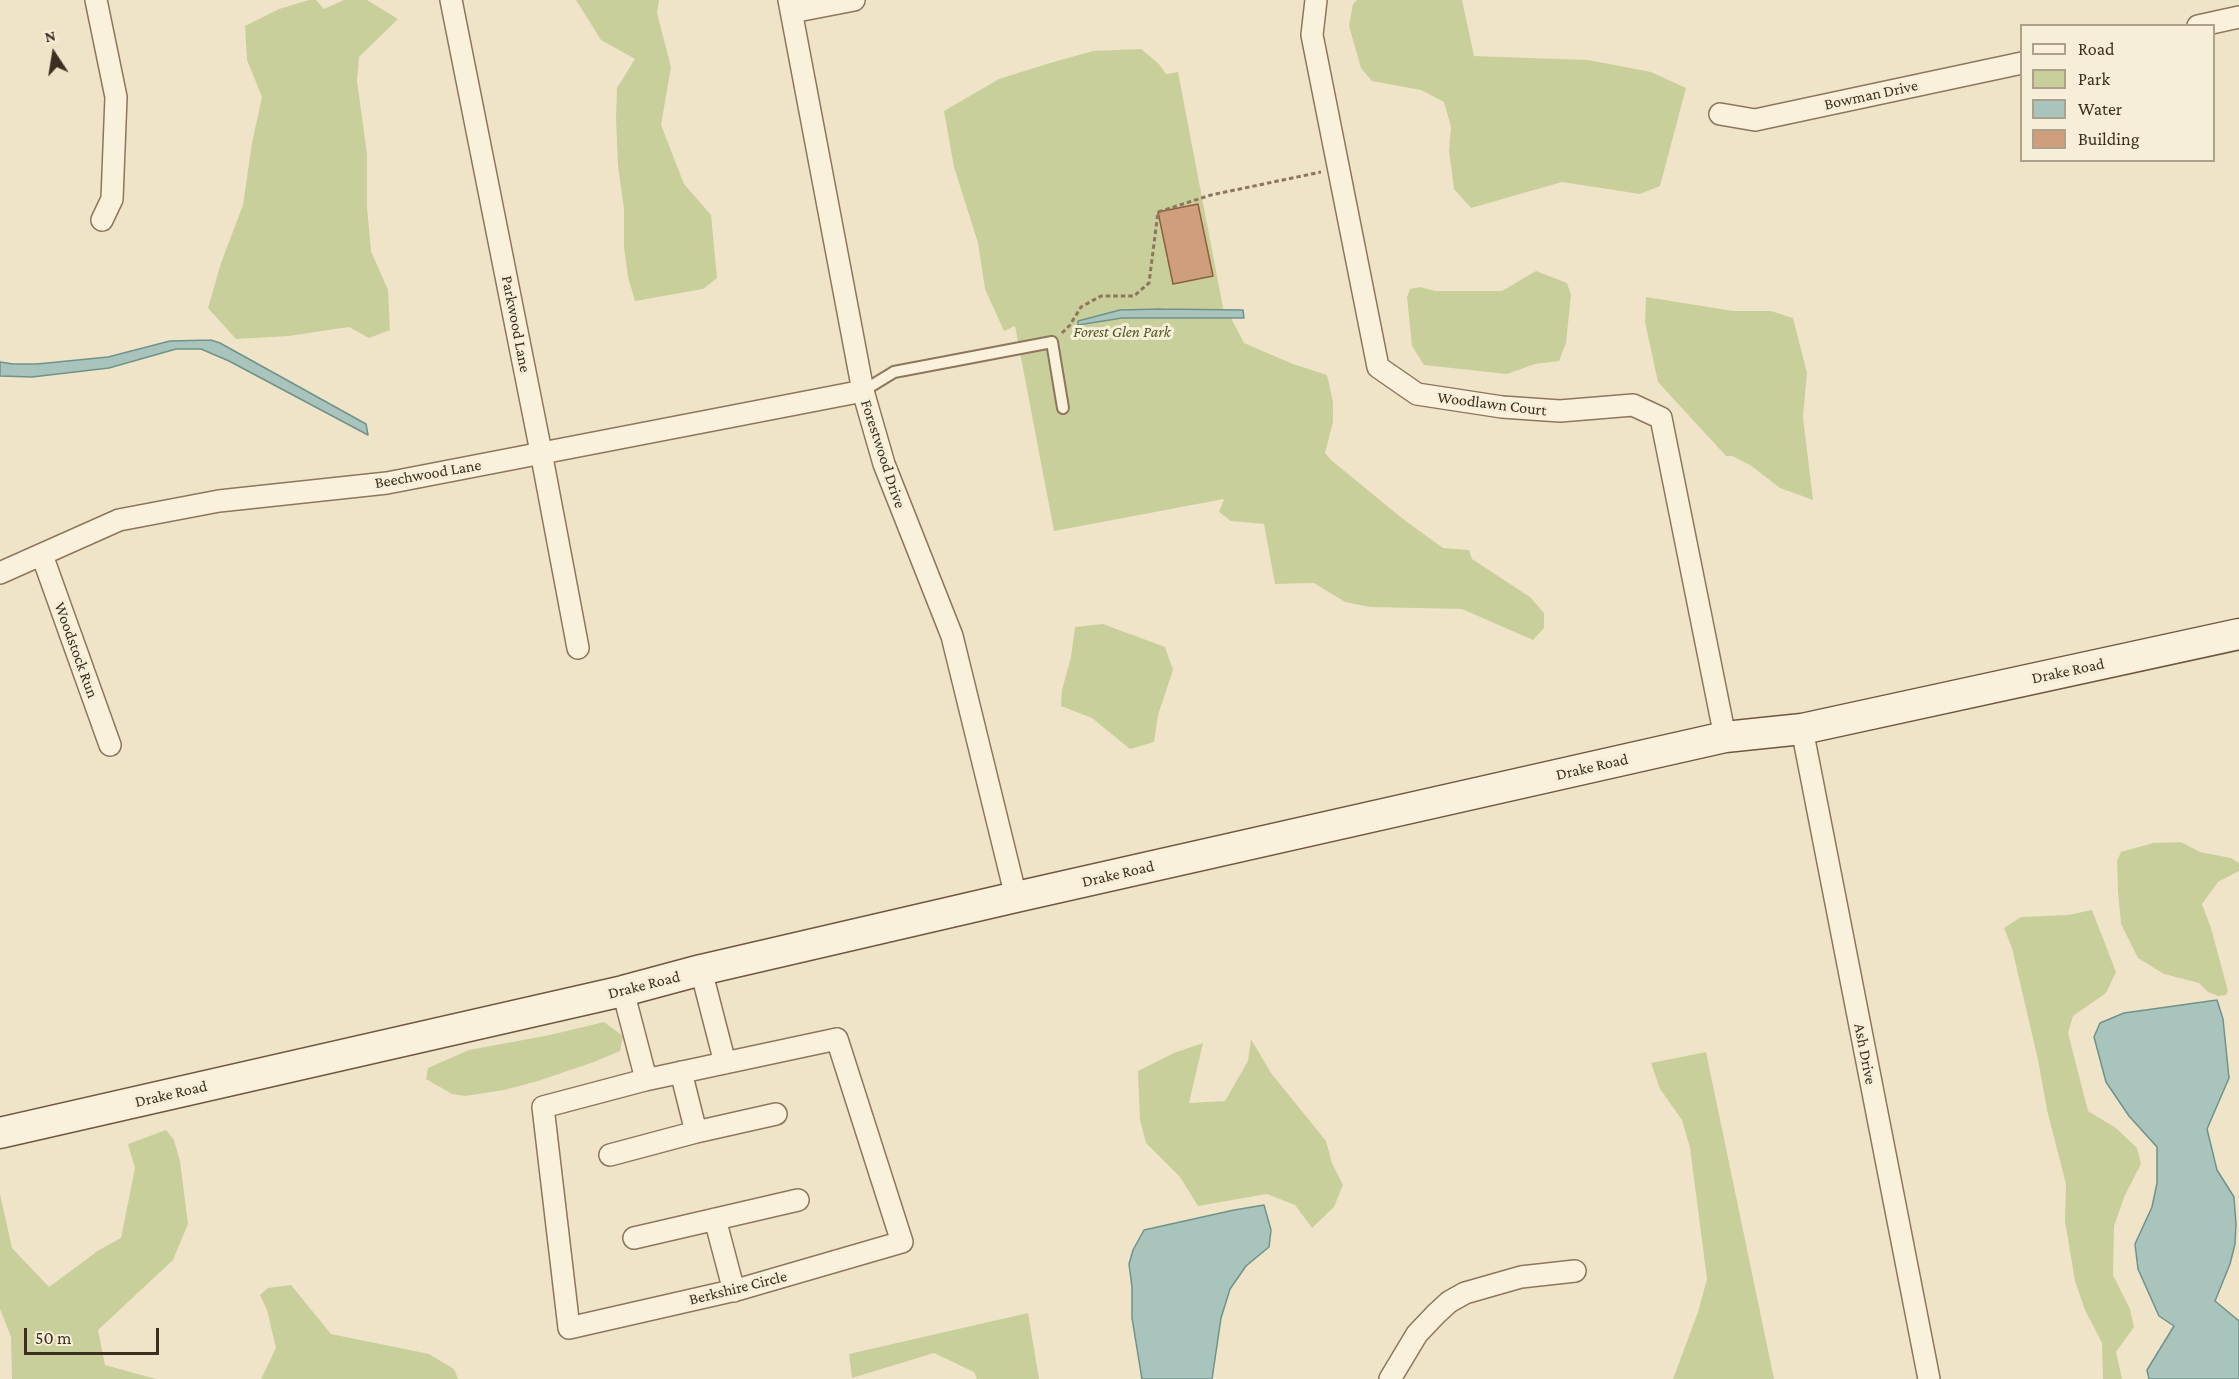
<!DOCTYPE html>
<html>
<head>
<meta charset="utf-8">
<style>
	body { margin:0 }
	#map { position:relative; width:2239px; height:1379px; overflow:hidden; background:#f0e4c8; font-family:"Crimson Pro",serif }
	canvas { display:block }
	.legend { position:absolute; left:2020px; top:24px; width:195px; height:138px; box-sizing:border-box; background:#f7eed8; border:2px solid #ada18e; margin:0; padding:8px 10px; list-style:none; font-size:18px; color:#3d2e20 }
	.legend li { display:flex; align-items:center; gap:12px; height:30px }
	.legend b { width:30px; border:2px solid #ada18e }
	.north { position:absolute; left:24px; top:24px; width:60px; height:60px; -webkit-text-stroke:4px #f7eed8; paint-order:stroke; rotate:348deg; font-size:16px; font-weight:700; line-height:24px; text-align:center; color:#3d2e20 }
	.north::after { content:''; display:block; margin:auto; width:21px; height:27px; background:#3d2e20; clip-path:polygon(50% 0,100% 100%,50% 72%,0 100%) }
	.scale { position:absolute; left:24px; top:1328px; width:135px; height:27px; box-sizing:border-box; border:3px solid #3d2e20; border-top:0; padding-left:8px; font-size:18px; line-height:21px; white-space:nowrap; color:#3d2e20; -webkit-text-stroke:4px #f7eed8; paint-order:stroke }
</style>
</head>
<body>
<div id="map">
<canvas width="2239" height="1379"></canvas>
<ul class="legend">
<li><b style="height:8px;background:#faf1dc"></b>Road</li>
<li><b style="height:16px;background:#c9cf9b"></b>Park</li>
<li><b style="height:16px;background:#a9c4bc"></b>Water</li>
<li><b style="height:16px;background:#cf9f7d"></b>Building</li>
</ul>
<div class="north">N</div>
<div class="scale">50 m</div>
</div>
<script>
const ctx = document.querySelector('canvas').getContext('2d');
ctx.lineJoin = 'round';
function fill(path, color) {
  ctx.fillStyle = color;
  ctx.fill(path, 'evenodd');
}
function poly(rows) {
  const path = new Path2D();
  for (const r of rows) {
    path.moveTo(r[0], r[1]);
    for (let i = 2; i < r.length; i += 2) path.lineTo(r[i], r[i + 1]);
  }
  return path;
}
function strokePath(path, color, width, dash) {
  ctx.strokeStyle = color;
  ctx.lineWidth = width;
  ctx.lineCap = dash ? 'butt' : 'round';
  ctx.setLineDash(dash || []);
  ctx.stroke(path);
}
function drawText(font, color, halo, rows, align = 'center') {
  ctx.font = font + ' "Crimson Pro",serif';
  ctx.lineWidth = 6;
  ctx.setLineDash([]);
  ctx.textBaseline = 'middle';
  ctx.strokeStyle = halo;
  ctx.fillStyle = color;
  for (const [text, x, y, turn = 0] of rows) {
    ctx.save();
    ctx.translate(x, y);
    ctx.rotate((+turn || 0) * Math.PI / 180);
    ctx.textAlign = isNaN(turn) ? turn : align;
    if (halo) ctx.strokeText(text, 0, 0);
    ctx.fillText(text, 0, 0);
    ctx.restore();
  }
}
fill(poly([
	[309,0,316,0,324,9,344,0,367,0,398,19,359,57,357,81,367,154,367,207,371,251,388,290,390,330,369,338,349,327,288,336,236,339,208,308,221,263,243,205,252,143,262,97,247,60,245,26,279,9],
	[576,0,659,0,657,13,671,67,661,125,684,184,711,215,717,278,703,289,635,301,628,277,624,247,624,209,618,166,616,118,617,88,635,59,601,40],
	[1357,0,1462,0,1474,56,1588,60,1651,72,1686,88,1660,186,1640,194,1562,182,1471,208,1454,189,1449,151,1451,127,1444,102,1421,90,1372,81,1361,68,1349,26,1353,4],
	[1141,49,1159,64,1166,74,1178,72,1225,318,1231,318,1244,343,1293,364,1327,375,1333,402,1333,422,1325,453,1331,460,1403,519,1443,548,1469,550,1472,559,1530,597,1544,613,1544,628,1533,640,1462,609,1370,607,1345,602,1314,583,1275,584,1264,524,1231,521,1219,512,1224,499,1054,531,1015,326,1004,331,985,289,978,243,954,167,944,111,999,79,1050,63,1093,51],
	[1536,271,1567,283,1571,295,1566,343,1559,361,1535,364,1507,374,1424,365,1412,346,1407,297,1410,289,1420,287,1435,291,1502,291],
	[1646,297,1733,311,1771,311,1793,318,1807,373,1803,417,1813,500,1780,488,1750,465,1732,456,1726,456,1658,382,1645,322],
	[1103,624,1165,647,1173,670,1158,715,1154,742,1130,749,1092,718,1061,706,1062,690,1071,657,1075,627],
	[2181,842,2200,852,2231,858,2239,863,2239,871,2218,882,2202,904,2211,928,2228,991,2226,995,2218,996,2208,992,2199,983,2164,974,2138,958,2121,924,2118,892,2117,861,2121,852,2153,843],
	[2092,910,2116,972,2106,993,2073,1016,2068,1033,2088,1111,2116,1128,2137,1148,2141,1164,2125,1195,2114,1226,2113,1275,2130,1309,2134,1327,2116,1352,2122,1379,2103,1379,2102,1343,2085,1310,2075,1281,2065,1221,2066,1184,2047,1110,2038,1060,2012,948,2004,928,2021,917,2068,915],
	[604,1022,623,1036,620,1051,594,1062,538,1081,504,1090,465,1096,452,1094,426,1079,428,1068,469,1050,550,1035],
	[1251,1039,1271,1073,1326,1141,1332,1163,1343,1185,1334,1207,1312,1228,1295,1205,1267,1194,1198,1206,1180,1177,1146,1143,1140,1120,1138,1071,1174,1053,1203,1043,1189,1103,1225,1101,1248,1061],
	[1706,1052,1774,1379,1673,1379,1698,1312,1707,1279,1690,1148,1682,1120,1660,1089,1651,1063],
	[166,1130,174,1140,180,1161,188,1224,173,1260,98,1330,105,1365,156,1379,12,1379,11,1337,0,1309,0,1194,12,1248,49,1287,99,1250,121,1238,135,1168,128,1144],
	[291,1285,331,1334,429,1354,454,1369,458,1379,261,1379,276,1348,267,1310,260,1295,268,1288],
	[1028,1313,1039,1379,977,1379,974,1372,934,1353,852,1378,849,1354]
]), '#c9cf9b');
const water = poly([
	[1161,309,1243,310,1244,318,1122,318,1078,325,1078,321,1120,310,1161,309],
	[211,340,220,343,366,424,368,435,229,361,201,349,176,349,109,368,32,377,0,376,0,362,13,364,37,364,108,357,170,341,211,340],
	[2217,1000,2223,1019,2229,1078,2207,1129,2217,1170,2234,1197,2236,1224,2235,1244,2230,1264,2215,1301,2239,1321,2239,1379,2149,1379,2147,1370,2174,1326,2159,1316,2138,1269,2135,1244,2152,1207,2157,1183,2157,1147,2129,1116,2106,1082,2094,1037,2100,1023,2124,1013,2217,1000],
	[1264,1205,1271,1230,1269,1247,1246,1266,1230,1289,1221,1318,1212,1379,1142,1379,1132,1318,1132,1287,1129,1264,1133,1250,1144,1230,1234,1210,1264,1205]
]);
fill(water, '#a9c4bc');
strokePath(water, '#6f938a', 1.5);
const building = poly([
	[1198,204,1213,276,1173,284,1158,212,1198,204]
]);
fill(building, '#cf9f7d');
strokePath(building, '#8d5f41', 1.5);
const lane = poly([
	[863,391,894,372,1052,342,1063,408]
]);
const street = poly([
	[96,0,116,97,112,199,102,220],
	[451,0,541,452,578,648],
	[789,0,863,391,884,464,952,636,1016,897],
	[1316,0,1312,35,1378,367,1417,394,1502,407,1560,411,1633,405,1661,418,1725,737],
	[792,12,854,0],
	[2198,26,2239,17],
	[1720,114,1755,120,2022,63],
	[42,555,110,745],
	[0,573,119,520,219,501,387,483,863,391],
	[1802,729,1929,1379],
	[701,970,725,1063],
	[623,991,646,1079],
	[837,1039,902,1242,740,1289,569,1328,543,1107,645,1080,837,1039],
	[681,1072,696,1132,776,1114],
	[610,1155,696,1132],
	[715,1219,734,1291],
	[634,1238,798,1200],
	[1390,1379,1417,1334,1436,1314,1449,1302,1465,1293,1521,1277,1575,1271]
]);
const secondary = poly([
	[0,1133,623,991,701,970,1016,897,1725,737,1802,729,2239,634]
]);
strokePath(lane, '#8d765c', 14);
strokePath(street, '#8d765c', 24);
strokePath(secondary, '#6f573f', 33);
strokePath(poly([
	[1062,333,1070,325,1081,307,1101,296,1134,296,1149,283,1158,212,1211,195,1321,172]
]), '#8d765c', 3, [4.5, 3]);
strokePath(lane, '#faf1dc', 10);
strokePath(street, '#faf1dc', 21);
strokePath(secondary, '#faf1dc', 30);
drawText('16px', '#3d2e20', '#f7eed8', [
	["Bowman Drive",1871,95,-12],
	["Parkwood Lane",516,324,79],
	["Woodlawn Court",1492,404,7],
	["Forestwood Drive",883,454,72],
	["Beechwood Lane",428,474,-10],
	["Woodstock Run",76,650,70],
	["Drake Road",2068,671,-12],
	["Drake Road",1592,767,-13],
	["Drake Road",1118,874,-13],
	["Drake Road",644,985,-14],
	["Ash Drive",1865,1054,79],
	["Drake Road",171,1094,-13],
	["Berkshire Circle",738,1288,-14]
]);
drawText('italic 16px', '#4d5a26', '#f7eed8', [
	["Forest Glen Park",1122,332]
]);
</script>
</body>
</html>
